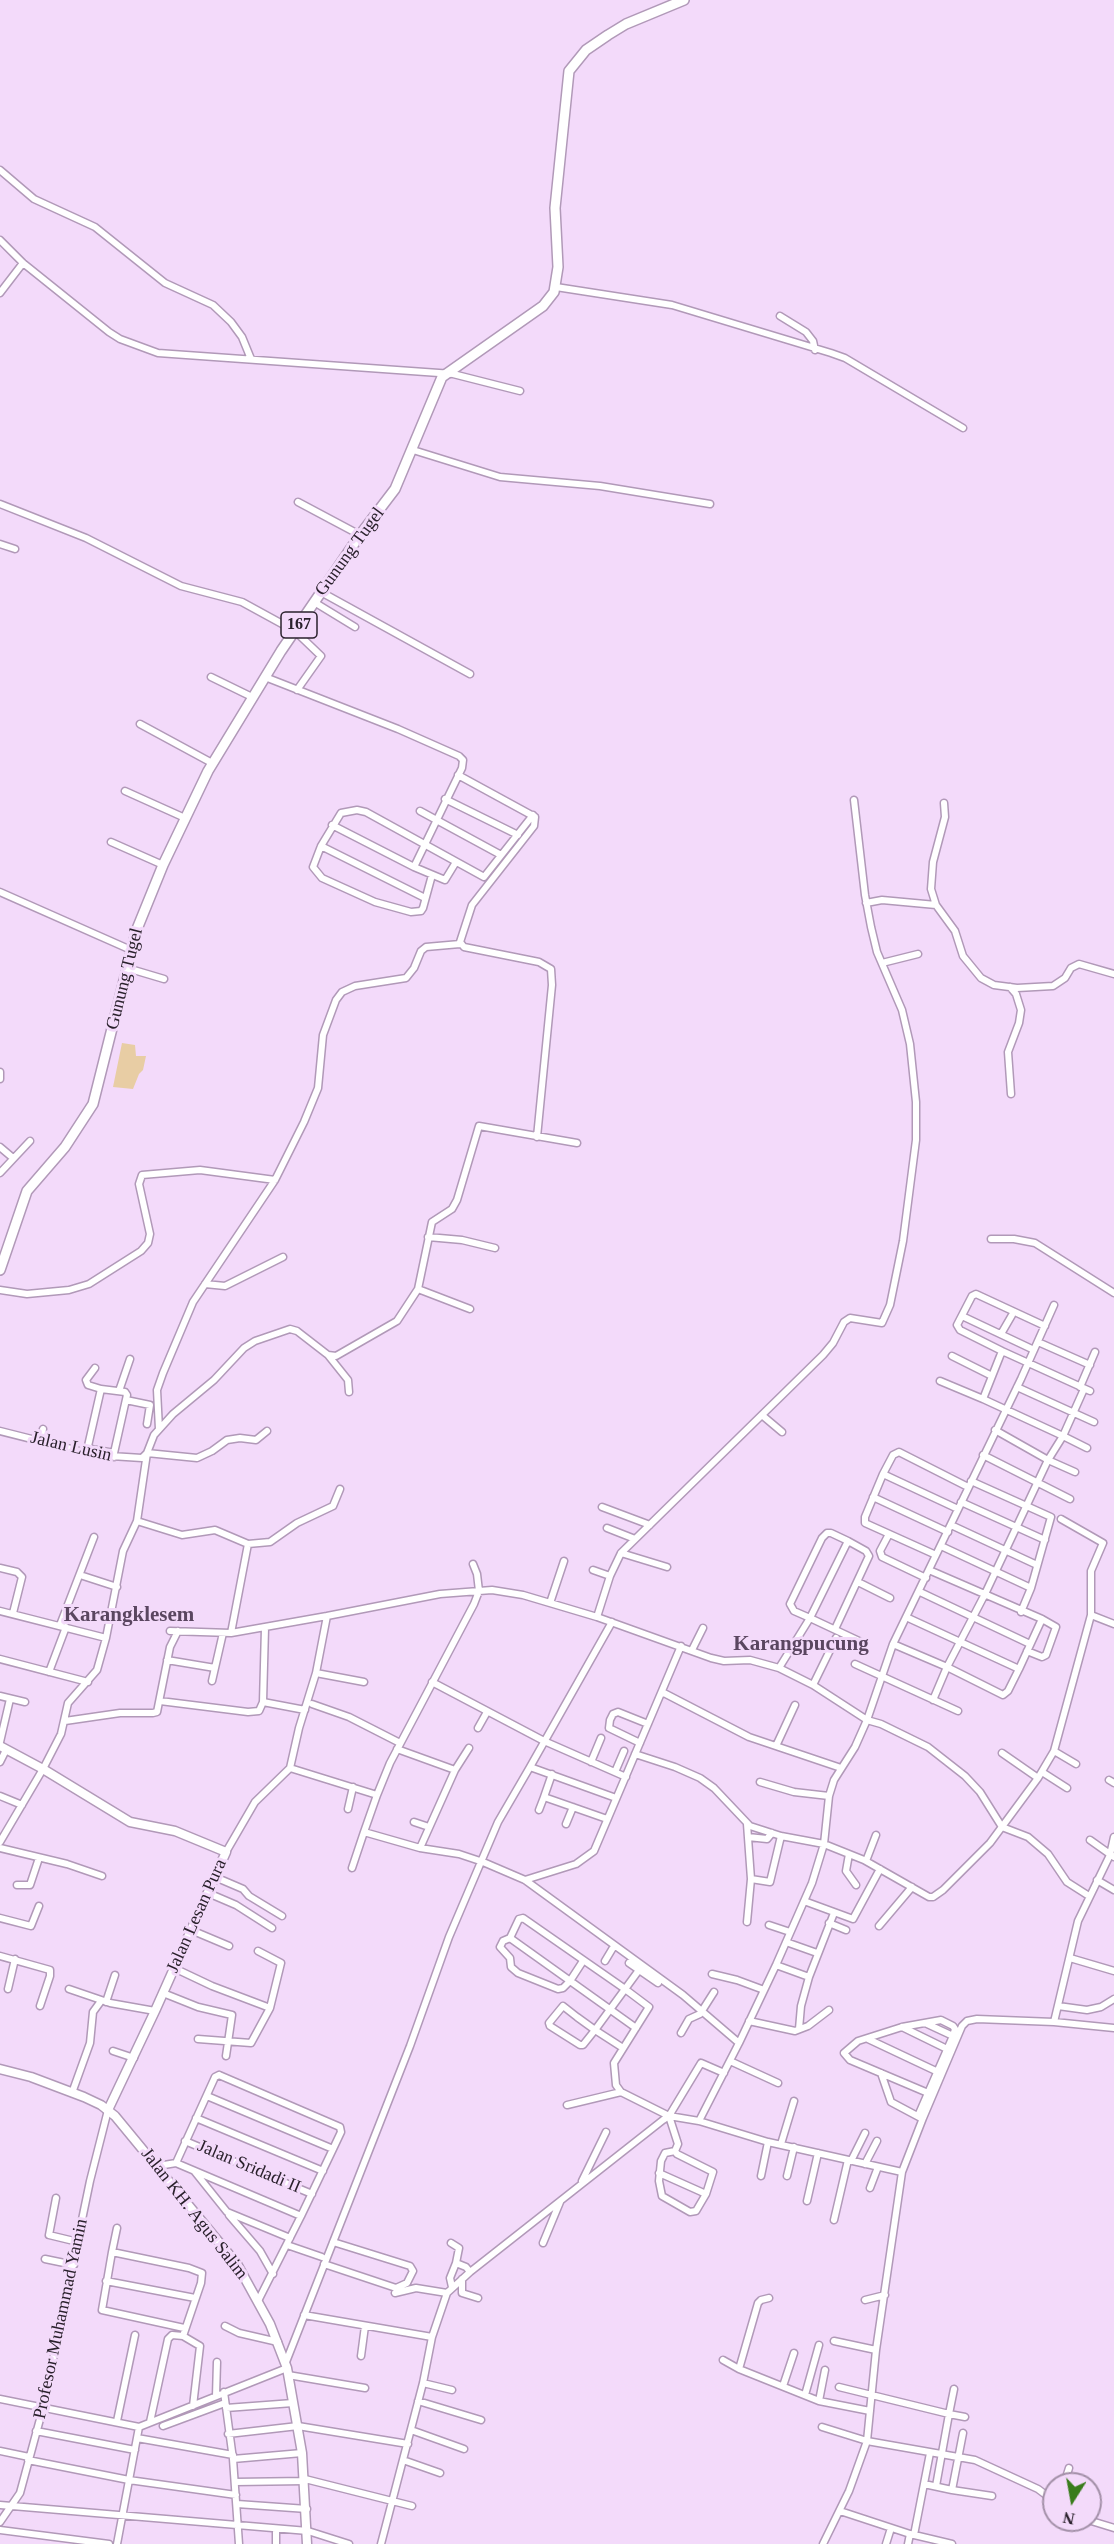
<!DOCTYPE html>
<html>
<head>
<meta charset="utf-8">
<style>
	body { margin:0 }
	#map { position:relative; width:1114px; height:2544px; overflow:hidden; background:#f3dafa; font-family:Georgia,serif }
	canvas { display:block }
	.north { position:absolute; left:1042px; top:2472px; width:60px; height:60px; box-sizing:border-box; background:#f3dafa; border:2px solid #a390a8; border-radius:50%; rotate:191deg; font-size:16px; font-weight:700; line-height:24px; text-align:center; color:#2a212c }
	.north::after { content:''; display:block; margin:auto; width:21px; height:27px; background:#397c1c; clip-path:polygon(50% 0,100% 100%,50% 72%,0 100%) }
</style>
</head>
<body>
<div id="map">
<canvas width="1114" height="2544"></canvas>
<div class="north">N</div>
</div>
<script>
const ctx = document.querySelector('canvas').getContext('2d');
ctx.lineJoin = 'round';
function fill(path, color) {
  ctx.fillStyle = color;
  ctx.fill(path, 'evenodd');
}
function poly(rows) {
  const path = new Path2D();
  for (const r of rows) {
    path.moveTo(r[0], r[1]);
    for (let i = 2; i < r.length; i += 2) path.lineTo(r[i], r[i + 1]);
  }
  return path;
}
function strokePath(path, color, width, dash) {
  ctx.strokeStyle = color;
  ctx.lineWidth = width;
  ctx.lineCap = dash ? 'butt' : 'round';
  ctx.setLineDash(dash || []);
  ctx.stroke(path);
}
function drawText(font, color, halo, rows, align = 'center') {
  ctx.font = font + ' Georgia,serif';
  ctx.lineWidth = 6;
  ctx.setLineDash([]);
  ctx.textBaseline = 'middle';
  ctx.strokeStyle = halo;
  ctx.fillStyle = color;
  for (const [text, x, y, turn = 0] of rows) {
    ctx.save();
    ctx.translate(x, y);
    ctx.rotate((+turn || 0) * Math.PI / 180);
    ctx.textAlign = isNaN(turn) ? turn : align;
    if (halo) ctx.strokeText(text, 0, 0);
    ctx.fillText(text, 0, 0);
    ctx.restore();
  }
}
fill(poly([
	[122,1043,135,1045,136,1056,146,1056,143,1070,139,1074,133,1089,113,1087]
]), '#e8cda4');
const street = poly([
	[0,170,34,199,95,227,165,283,213,305,231,322,242,337,251,359],
	[0,240,23,263,109,332,120,339,158,353,453,374,520,391],
	[556,287,672,305,831,353,845,358,963,428],
	[0,293,23,263],
	[780,316,806,332,813,341,815,350],
	[413,450,500,477,600,486,710,504],
	[298,502,360,535],
	[0,504,86,538,181,586,242,602,295,631,321,656,297,690],
	[0,544,15,549],
	[321,592,470,674],
	[314,602,355,627],
	[211,677,252,697],
	[265,677,398,729,459,756,463,760,462,768,414,867,332,825],
	[140,724,212,763],
	[458,775,535,817,534,826,472,905,460,942,464,947,539,962,551,969,552,985,537,1137],
	[125,791,185,818],
	[445,799,518,835],
	[944,803,945,817,933,862,931,889,936,905,955,931,963,956,981,978,994,985,1017,988,1053,986,1065,978,1071,968,1079,964,1114,974],
	[420,811,501,855],
	[111,842,163,865],
	[321,846,425,898],
	[414,867,445,880,456,862],
	[432,875,423,908,421,911,411,912,375,902,322,878,313,867,321,846,341,813,357,810,366,812,484,877,533,815],
	[0,892,131,950],
	[866,903,882,900,936,905],
	[882,963,918,954],
	[127,968,164,979],
	[1010,987,1016,994,1021,1010,1019,1023,1008,1052,1011,1094],
	[0,1072,0,1079],
	[0,1147,13,1158],
	[0,1173,30,1141],
	[428,1237,462,1240,495,1248],
	[991,1239,1014,1239,1035,1243,1114,1293],
	[205,1284,225,1286,283,1257],
	[418,1289,470,1309],
	[0,1290,27,1294,69,1290,89,1284,141,1251,148,1243,150,1234,139,1184,142,1175,200,1170,275,1180],
	[962,1316,1034,1350],
	[1045,1326,976,1294,972,1296,957,1325,960,1330,1002,1351,1090,1391],
	[1001,1334,1012,1315],
	[1038,1342,1090,1365],
	[328,1355,348,1380,349,1392],
	[952,1356,992,1376],
	[95,1368,86,1380,88,1385,101,1389,88,1446,91,1449,114,1453,114,1457],
	[940,1381,983,1399,1002,1351],
	[1017,1387,1094,1422],
	[1080,1387,1095,1352],
	[101,1389,125,1392,127,1395,114,1453],
	[1084,1389,1063,1436,1087,1448],
	[119,1391,130,1359],
	[983,1399,1063,1436,1048,1460,1075,1472],
	[126,1400,150,1405,147,1424],
	[763,1416,782,1432],
	[159,1429,157,1390,163,1373,193,1302,275,1180,304,1122,318,1088,323,1035,336,1000,342,992,355,986,406,978,414,968,421,951,426,947,460,944],
	[0,1431,95,1455,142,1458,147,1453,154,1435,173,1414,214,1380,244,1348,255,1341,290,1329,297,1331,328,1355,336,1356,397,1321,418,1289,432,1222,452,1209,457,1200,479,1126,577,1143],
	[40,1441,43,1429],
	[983,1455,1070,1499],
	[883,1474,958,1509],
	[971,1481,1051,1517,1031,1588,1021,1612],
	[873,1497,948,1532],
	[961,1502,1045,1540],
	[602,1507,650,1525],
	[1061,1519,1103,1543,1091,1571,1091,1615],
	[137,1521,182,1535,215,1530,248,1544,270,1542,297,1523,333,1506,340,1489],
	[951,1525,1037,1565],
	[607,1528,635,1539],
	[889,1534,880,1551,882,1557,926,1578],
	[941,1546,1031,1588],
	[621,1553,823,1355,833,1343,844,1322,850,1318,882,1323,890,1305,903,1241,916,1140,916,1102,910,1044,902,1010,877,952,871,927,865,895,854,800],
	[936,1555,865,1523,865,1517,883,1474,893,1455,899,1452,968,1487],
	[0,1568,17,1572,22,1577,13,1613],
	[593,1570,610,1576],
	[80,1575,117,1587],
	[858,1582,890,1598],
	[920,1592,1030,1644],
	[550,1603,564,1561],
	[0,1611,106,1638],
	[597,1617,610,1576,621,1553,667,1567],
	[906,1617,1019,1669],
	[612,1622,530,1767,616,1798],
	[60,1625,94,1537],
	[835,1629,869,1556,866,1551,848,1541,810,1618,859,1641],
	[170,1631,231,1633,327,1616],
	[231,1633,248,1544],
	[893,1644,947,1667,1003,1695,1008,1691,1019,1669,1042,1619,929,1570],
	[692,1650,703,1628],
	[1027,1651,1042,1657,1046,1655,1056,1627,1042,1619],
	[0,1659,88,1682],
	[167,1660,215,1668],
	[855,1664,958,1711],
	[779,1668,810,1618,794,1611,790,1604,822,1538,827,1533,831,1533,848,1541],
	[49,1672,66,1627],
	[316,1673,364,1682],
	[212,1681,223,1633],
	[432,1682,544,1741,626,1777],
	[813,1685,836,1638],
	[662,1692,749,1737,841,1768],
	[0,1696,25,1702],
	[933,1700,947,1667,985,1594,1048,1460,995,1430],
	[160,1701,248,1712,259,1711,263,1702,265,1628],
	[263,1702,305,1710],
	[312,1704,349,1717,400,1743],
	[65,1721,120,1713,153,1713,157,1712,170,1647,178,1631],
	[478,1728,487,1712],
	[0,1742,10,1699],
	[640,1743,609,1728,610,1720,613,1714,618,1712,648,1724],
	[776,1746,795,1705],
	[397,1749,455,1770,469,1748],
	[1054,1751,1076,1764],
	[1002,1753,1038,1778],
	[635,1754,675,1767,700,1778,714,1788,750,1826,781,1836,824,1844,829,1796,834,1780,855,1747,867,1720,881,1724,928,1747,965,1776,980,1792,1002,1827,1028,1837,1048,1854,1067,1882,1089,1896],
	[0,1762,6,1750],
	[591,1762,601,1738],
	[290,1768,299,1728,316,1673,327,1616,440,1594,492,1590,523,1595,597,1617,711,1658,724,1661,750,1660,779,1668,813,1685,867,1720,893,1644,1021,1379,1054,1305],
	[615,1772,624,1751],
	[1042,1772,1067,1788],
	[552,1774,544,1797,607,1819],
	[1109,1780,1114,1783],
	[760,1782,794,1792,829,1796],
	[377,1795,390,1763,474,1604,479,1591,477,1574,473,1564],
	[0,1796,22,1805],
	[348,1809,353,1787],
	[539,1810,544,1797],
	[414,1822,429,1827],
	[566,1824,573,1807],
	[747,1824,751,1879,770,1882,781,1836],
	[748,1837,767,1839,772,1833],
	[1090,1840,1114,1857],
	[0,1842,43,1769,61,1734,68,1703,97,1670,106,1638,123,1551,137,1521,147,1453,197,1458,212,1451,227,1440,240,1438,256,1440,267,1431],
	[0,1848,67,1864,102,1876],
	[420,1848,455,1770],
	[226,1852,255,1802,290,1768,377,1795,364,1832,420,1848,459,1854,483,1862,525,1880,683,1995,739,2043,699,2121],
	[849,1854,846,1871,856,1885],
	[866,1861,876,1835],
	[352,1868,364,1832],
	[215,1877,243,1889,249,1896,282,1916],
	[525,1880,576,1864,594,1851,681,1646],
	[1097,1880,1114,1890],
	[17,1885,30,1885,39,1858],
	[208,1893,236,1905,272,1928],
	[804,1901,853,1919,880,1869],
	[0,1918,31,1926,39,1906],
	[747,1922,751,1879],
	[829,1923,846,1930],
	[769,1925,790,1932],
	[879,1926,912,1887],
	[191,1930,229,1946],
	[510,1938,636,2028],
	[786,1942,817,1953],
	[258,1951,281,1963,270,2008],
	[0,1956,50,1970,50,1976,40,2006],
	[1070,1958,1114,1971],
	[583,1961,570,1981,563,1988,558,1989,518,1973,511,1967,510,1958,500,1947,503,1941,510,1938,519,1919,523,1918,625,1989,649,2007,614,2063,616,2085,621,2092,669,2116,678,2144,675,2151,677,2154,713,2172,706,2194,696,2211,690,2212,662,2196,659,2181,661,2161,665,2153,675,2151],
	[605,1961,614,1946],
	[629,1963,658,1983],
	[776,1965,809,1977],
	[174,1968,212,1986,270,2008,251,2043,198,2039],
	[712,1974,737,1980,764,1990],
	[8,1989,15,1959],
	[69,1989,110,2003,155,2011],
	[163,1993,198,2007,232,2015,226,2056],
	[106,2002,115,1975],
	[1058,2006,1087,2010,1101,2007,1114,1999],
	[749,2021,795,2031,808,2026,829,2010],
	[1054,2022,1114,2028],
	[925,2023,953,2036],
	[902,2027,947,2049],
	[799,2029,801,2006,809,1977,834,1913],
	[681,2033,689,2019,700,2014,714,1992],
	[868,2039,938,2072],
	[739,2043,776,1965,812,1883,824,1844,864,1860,929,1897,933,1897,943,1890,990,1843,1038,1778,1054,1751,1091,1615,1114,1624],
	[623,2048,595,2030,577,2017,563,2006,549,2023,550,2026,580,2045,583,2045,595,2030,639,1970],
	[113,2051,134,2058],
	[730,2061,778,2083],
	[881,2073,891,2102,921,2118],
	[219,2075,340,2127,341,2132,333,2149,301,2216,176,2163,215,2077,219,2075],
	[72,2093,90,2043,93,2012,101,2001],
	[207,2096,333,2149],
	[567,2105,621,2092],
	[669,2116,701,2063,724,2073],
	[918,2116,953,2036,955,2029,953,2026,941,2020,902,2027,858,2041,844,2053,850,2060,928,2093],
	[196,2118,323,2171],
	[185,2141,312,2194],
	[781,2144,794,2101],
	[851,2161,865,2133],
	[865,2164,877,2141],
	[158,2166,176,2163],
	[195,2172,227,2212,290,2238],
	[659,2173,706,2194],
	[761,2176,768,2142],
	[787,2176,794,2147],
	[582,2181,606,2132],
	[870,2188,878,2167],
	[56,2198,49,2235,78,2242],
	[807,2201,818,2153],
	[229,2215,260,2251,273,2274],
	[834,2220,848,2160],
	[451,2243,459,2248,456,2263],
	[543,2243,560,2202],
	[287,2245,322,2257],
	[112,2252,117,2228],
	[45,2259,74,2265],
	[324,2264,396,2288,407,2283,413,2271,410,2266,333,2242],
	[462,2279,462,2293,478,2298],
	[106,2281,195,2298],
	[452,2287,450,2278,456,2263,466,2267,470,2272],
	[395,2293,416,2288,447,2293],
	[769,2298,761,2300,758,2303,739,2369,819,2401,870,2411],
	[865,2300,885,2295],
	[258,2301,301,2216],
	[304,2315,432,2337],
	[225,2326,239,2333,278,2342],
	[183,2336,200,2346,193,2406],
	[834,2341,876,2350],
	[361,2356,365,2326],
	[723,2360,739,2369],
	[286,2362,410,2046,449,1937,498,1822,530,1767],
	[288,2375,365,2388],
	[423,2383,452,2390],
	[783,2386,794,2353],
	[839,2387,949,2414,936,2486],
	[954,2389,949,2414,965,2417],
	[224,2392,233,2459,239,2544],
	[805,2395,819,2345],
	[216,2396,217,2362],
	[0,2399,139,2427],
	[418,2401,481,2420],
	[819,2401,825,2370],
	[226,2408,293,2403],
	[117,2421,135,2335],
	[150,2422,168,2339,172,2335,183,2336,201,2283,202,2273,189,2268,112,2252,102,2310,184,2328],
	[163,2426,225,2403],
	[822,2427,867,2441,975,2460,1038,2489,1054,2501],
	[411,2430,464,2449],
	[36,2431,135,2450],
	[963,2433,952,2490,992,2496],
	[228,2434,298,2426,408,2444],
	[137,2438,233,2455],
	[0,2451,29,2457],
	[233,2459,302,2453],
	[28,2460,129,2480,236,2495],
	[403,2460,440,2473],
	[305,2479,412,2506],
	[235,2482,305,2481],
	[924,2484,952,2490],
	[1064,2484,1069,2468],
	[237,2504,307,2509],
	[0,2505,308,2531,349,2544],
	[840,2511,910,2534,952,2544],
	[1088,2520,1114,2528],
	[0,2522,20,2493,43,2408,90,2181,108,2110],
	[0,2530,109,2544],
	[914,2535,930,2453],
	[117,2544,139,2427,287,2368],
	[276,2544,276,2529],
	[381,2544,423,2383,432,2337,447,2293,470,2272,663,2120,669,2116,699,2121,768,2142,902,2172],
	[823,2544,849,2491,867,2441,876,2350,902,2172,923,2118,962,2026,967,2021,977,2019,1054,2022,1078,1921,1110,1855,1114,1837],
	[886,2544,891,2528],
	[908,2544,910,2534]
]);
const secondary = poly([
	[0,1746,43,1769,130,1822,175,1831,226,1852,155,2011,108,2110],
	[0,2069,31,2077,84,2097,101,2105,115,2116,237,2264,270,2324,287,2368,302,2453,307,2544]
]);
const primary = poly([
	[0,1270,27,1191,65,1147,93,1104,137,929,163,865,208,771,281,651,360,535,395,489,442,377,543,306,554,292,558,267,555,208,569,71,586,50,608,35,626,24,684,0]
]);
strokePath(street, '#b199b8', 9);
strokePath(secondary, '#b199b8', 11);
strokePath(primary, '#b199b8', 12);
strokePath(street, '#fff', 6);
strokePath(secondary, '#fff', 8);
strokePath(primary, '#fff', 9);
for (const [x, y, w] of [
	[299,625,36]
]) {
  const box = new Path2D();
  box.roundRect(x - w / 2, y - 13, w, 26, 4.5);
  ctx.fillStyle = '#f3dafa';
  ctx.fill(box);
  strokePath(box, '#2a212c', 1.5);
}
drawText('bold 16px', '#2a212c', null, [
	["167",299,625]
]);
drawText('18px', '#2a212c', '#f3dafa', [
	["Gunung Tugel",350,552,-54],
	["Gunung Tugel",125,979,-76],
	["Jalan Lusin",71,1447,13],
	["Jalan Lesan Pura",197,1916,-66],
	["Jalan Sridadi II",249,2167,23],
	["Jalan KH. Agus Salim",194,2214,52],
	["Profesor Muhammad Yamin",61,2319,-78]
]);
drawText('bold 21px', '#5a4660', '#f3dafa', [
	["Karangklesem",129,1616],
	["Karangpucung",801,1645]
]);
</script>
</body>
</html>
